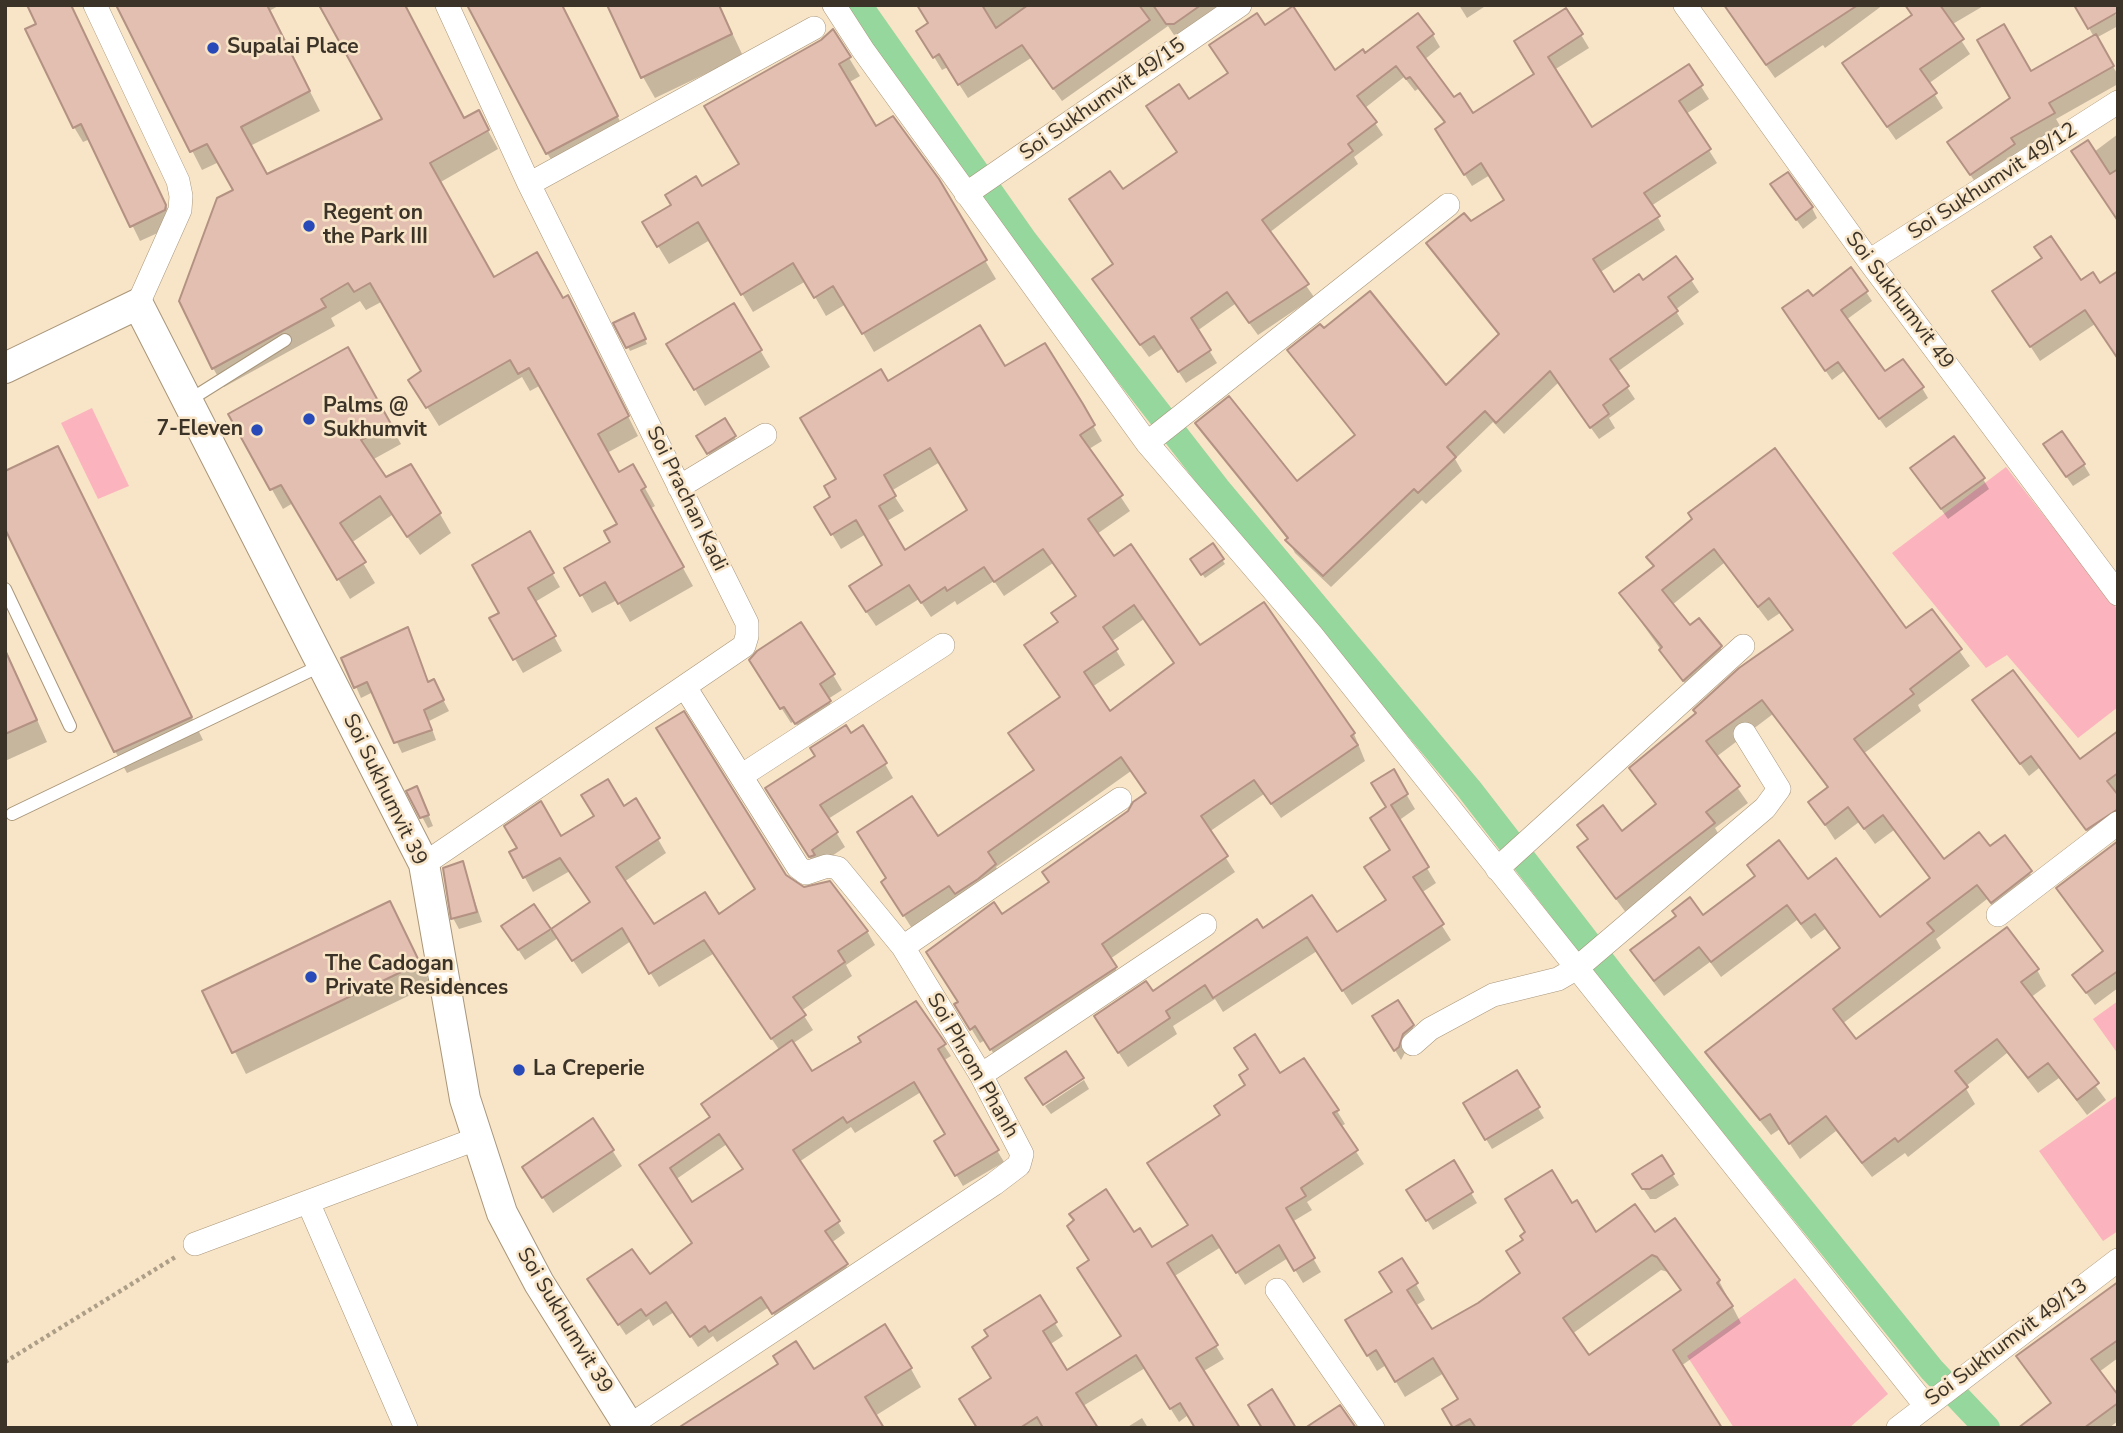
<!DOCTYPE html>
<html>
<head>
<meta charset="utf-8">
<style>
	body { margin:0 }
	#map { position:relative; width:2123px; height:1433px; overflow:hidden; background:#f8e4c6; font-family:"Nunito Sans",sans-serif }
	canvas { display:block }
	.frame { position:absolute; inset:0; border:7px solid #3b3328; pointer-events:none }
</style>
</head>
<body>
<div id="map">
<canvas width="2123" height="1433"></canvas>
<div class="frame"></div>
</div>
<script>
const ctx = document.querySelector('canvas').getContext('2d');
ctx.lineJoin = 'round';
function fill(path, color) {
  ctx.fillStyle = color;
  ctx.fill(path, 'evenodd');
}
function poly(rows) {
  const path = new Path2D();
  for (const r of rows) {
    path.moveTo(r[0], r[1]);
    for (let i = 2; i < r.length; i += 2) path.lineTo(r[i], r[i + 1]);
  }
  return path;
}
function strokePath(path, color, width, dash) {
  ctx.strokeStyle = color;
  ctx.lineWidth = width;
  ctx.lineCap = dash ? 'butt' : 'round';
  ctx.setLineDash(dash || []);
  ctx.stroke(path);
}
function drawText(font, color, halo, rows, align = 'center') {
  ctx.font = font + ' "Nunito Sans",sans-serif';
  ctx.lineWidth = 5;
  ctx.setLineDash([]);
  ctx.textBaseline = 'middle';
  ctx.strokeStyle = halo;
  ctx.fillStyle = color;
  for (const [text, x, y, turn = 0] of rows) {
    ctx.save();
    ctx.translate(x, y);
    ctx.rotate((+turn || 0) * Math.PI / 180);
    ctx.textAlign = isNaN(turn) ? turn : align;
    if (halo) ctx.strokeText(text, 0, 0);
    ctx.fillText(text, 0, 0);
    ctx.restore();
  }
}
fill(poly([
	[92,408,129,486,98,499,61,423],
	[2006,467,2118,610,2118,707,2078,738,2007,655,1986,668,1892,553],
	[2118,1001,2118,1054,2093,1019],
	[2118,1095,2118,1231,2103,1241,2039,1151],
	[1795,1278,1888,1394,1849,1428,1734,1428,1687,1356]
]), '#fbb4be');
fill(poly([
	[71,5,174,222,173,226,140,241,90,139,83,142,74,127,28,29],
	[118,5,280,5,269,11,320,111,250,146,267,176,385,120,318,5,403,5,463,120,478,112,498,149,439,183,494,279,562,300,568,297,638,436,607,453,619,475,633,467,655,506,650,509,693,586,630,622,617,600,592,613,567,569,612,543,620,524,541,385,530,391,522,377,439,426,422,399,424,371,383,301,366,310,360,301,331,318,335,326,224,387,213,368,235,191,219,162,202,170],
	[561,5,626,133,557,169,547,153],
	[719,5,743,56,655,98,643,77],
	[918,5,1228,5,1178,41,1168,26,1062,101,1031,58,968,98,948,67,942,70,919,32,930,24],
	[1459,5,1487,5,1467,18],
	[1794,5,1883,5,1825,48,1823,45,1775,78,1739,27],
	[1905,5,1985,5,1951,25,1970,54,1928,84,1943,108,1896,140,1853,78,1913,17],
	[2076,5,2110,5,2118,19,2118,26,2096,38,2118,75,2118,84,2056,119,2062,129,1980,189,1958,157,2012,99,2030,73,2094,37],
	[1566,10,1589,48,1554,70,1592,129,1688,66,1709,99,1686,114,1717,163,1651,206,1665,230,1599,273,1613,294,1643,283,1691,280,1699,292,1675,310,1684,324,1617,372,1635,399,1609,418,1615,428,1599,439,1558,383,1504,434,1493,422,1455,459,1462,471,1426,504,1422,500,1331,587,1295,553,1288,540,1198,423,1297,484,1356,437,1289,351,1446,388,1500,336,1429,244,1471,224,1506,201,1490,175,1472,186,1444,142,1445,124,1418,89,1415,91,1404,77,1365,108,1383,135,1354,157,1358,164,1269,233,1314,297,1258,335,1235,304,1197,331,1217,363,1186,383,1163,348,1149,357,1101,292,1115,265,1122,191,1178,153,1189,102,1230,74,1264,27,1335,73,1365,55,1433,35,1440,47,1424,60,1454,99,1473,116,1536,75],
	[849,58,860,76,848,83,875,129,948,198,996,279,874,352,846,304,826,316,806,281,753,312,710,240,669,264,644,223,741,165,707,107],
	[2118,134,2118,220,2094,152],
	[1772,185,1812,208,1817,218,1803,229],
	[2080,283,2100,285,2095,324,2040,361,2004,306],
	[1866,292,1872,301,1846,320,1885,374,1922,388,1928,398,1886,428,1844,371,1832,380,1790,319,1812,298],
	[734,306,770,367,705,406,669,345],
	[636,320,647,344,630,351,616,323],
	[348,349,401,444,372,460,385,479,440,514,451,533,420,555,392,515,351,543,375,583,350,599,293,503,283,509,230,415],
	[1005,368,1081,405,1102,441,1089,449,1130,511,1097,534,1114,559,1200,648,1263,604,1354,734,1365,761,1281,818,1264,794,1209,832,1235,872,1110,959,1124,983,1000,1064,985,1040,980,1043,957,1005,1001,916,1050,883,1147,794,1131,771,996,867,1003,880,913,930,892,897,937,839,1035,771,1061,698,1059,623,1077,598,1053,563,1004,596,994,581,957,605,955,601,931,617,919,599,876,626,859,601,884,565,866,534,841,549,816,507,833,498,838,479,887,383],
	[940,462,969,511,905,552,887,521,904,511,891,491],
	[1144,619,1175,664,1109,713,1092,687,1125,665,1111,642],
	[725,421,740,447,714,463,698,436],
	[2051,455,2084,465,2090,475,2073,486],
	[70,470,203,740,127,773,115,751],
	[1919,478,1983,479,1989,489,1948,519],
	[1694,520,1906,630,1931,611,1970,666,1918,705,1921,711,1863,754,1944,861,1989,849,2005,837,2040,888,2001,918,1987,899,1936,939,1941,948,1842,1024,1856,1042,2037,970,2046,986,2030,998,2106,1100,2087,1115,2059,1078,2038,1093,2007,1053,1965,1087,1975,1104,1908,1157,1905,1153,1872,1177,1836,1131,1800,1159,1780,1129,1771,1135,1707,1053,1841,950,1825,929,1811,939,1797,920,1721,977,1710,962,1664,996,1642,967,1632,951,1703,917,1808,882,1880,919,1931,880,1894,830,1875,844,1859,822,1835,840,1810,802,1828,789,1773,714,1716,757,1748,803,1715,828,1722,840,1627,914,1589,863,1579,847,1589,841,1580,825,1622,833,1657,806,1631,768,1794,632,1780,613,1768,621,1724,563,1672,605,1690,628,1720,647,1730,663,1694,696,1621,594,1654,567,1649,557],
	[530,534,560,587,535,602,562,651,523,673,492,619,501,614],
	[1213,546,1225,564,1205,578,1193,560],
	[407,629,429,684,439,692,449,711,429,721,436,740,402,753,373,692,361,698,344,659],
	[5,648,47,742,5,761],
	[760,675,833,675,842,690,828,699,838,717,805,738,794,721,791,723],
	[1974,701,2079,762,2118,738,2118,791,2115,794,2118,798,2118,826,2095,842,2039,768,2029,776],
	[850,735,885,764,893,778,828,819,845,847,819,865,818,871,775,803],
	[1393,772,1415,809,1398,821,1436,883,1421,893,1451,940,1352,1005,1317,951,1223,1012,1215,999,1173,1026,1177,1034,1128,1067,1105,1032,1152,993,1263,930,1336,935,1388,901,1392,851,1388,808],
	[409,792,422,799,433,826,428,828],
	[636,801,666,853,624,882,653,926,718,916,785,876,867,931,875,945,846,965,852,976,801,1011,813,1030,792,1044,812,1073,863,1042,916,1003,951,1056,943,1061,1004,1162,963,1186,936,1141,947,1135,921,1092,855,1133,851,1127,799,1162,845,1233,831,1243,853,1276,780,1324,769,1307,717,1342,713,1336,698,1347,674,1312,653,1326,649,1319,626,1335,596,1290,649,1277,693,1244,648,1176,780,1051,713,954,659,987,631,941,582,974,558,938,525,960,510,937,534,906,550,931,591,903,570,871,533,892,511,853,560,838],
	[727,1144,744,1170,692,1204,675,1180],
	[2118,843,2118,988,2095,1005,2074,976,2104,953,2066,902],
	[462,863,482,922,459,929,453,918],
	[389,903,431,985,246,1074,205,992],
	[1397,1002,1418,1036,1409,1045,1401,1060,1374,1016],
	[1516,1072,1544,1118,1492,1149,1465,1104],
	[1279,1076,1337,1111,1345,1124,1340,1127,1364,1164,1307,1202,1312,1210,1292,1222,1321,1272,1303,1283,1288,1258,1245,1285,1221,1247,1173,1277,1224,1359,1202,1372,1188,1415,1179,1422,1145,1368,1083,1406,1096,1428,974,1428,993,1379,1039,1298,1063,1336,1049,1345,1066,1373,1123,1337,1134,1234,1151,1249,1189,1226],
	[1084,1080,1089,1089,1051,1114,1045,1106],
	[612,1150,622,1166,553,1213,533,1183],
	[1662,1158,1679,1185,1656,1199,1650,1199,1634,1175],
	[1453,1163,1477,1203,1433,1230,1409,1190],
	[1571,1206,1596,1234,1655,1234,1719,1281,1741,1323,1681,1366,1556,1428,1454,1428,1444,1410,1460,1400,1444,1373,1405,1397,1386,1365,1377,1371,1347,1321,1393,1293,1402,1260,1425,1300,1415,1306,1431,1331,1479,1305,1522,1274],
	[1661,1270,1668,1272,1681,1291,1589,1357,1572,1334],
	[2118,1281,2118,1358,2099,1372,2118,1398,2118,1421,2109,1428,2022,1428,2052,1405,2019,1357],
	[911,1369,921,1387,875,1416,813,1372],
	[1142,1418,1148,1428,1126,1428]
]), '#0003');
strokePath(poly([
	[859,5,1024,240,1217,488,1469,789,1622,987,1932,1370,1987,1428]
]), '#95d79c', 26);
const building = poly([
	[27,5,71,5,166,205,165,210,130,227,81,124,73,128,25,29,36,24,27,5],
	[116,5,267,5,310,91,241,127,267,174,382,119,319,5,405,5,464,118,479,110,489,130,430,163,494,277,537,252,563,298,568,295,629,416,598,434,619,472,633,464,646,487,641,490,684,567,618,604,605,582,580,596,564,568,610,542,604,531,617,524,529,368,518,374,510,360,426,408,408,380,421,371,370,283,354,292,348,283,321,299,326,307,212,369,179,301,217,198,233,190,207,144,190,152,116,5],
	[467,5,562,5,618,116,546,154,467,5],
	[607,5,719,5,732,34,641,78,607,5],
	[917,5,982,5,996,28,1028,5,1139,5,1150,20,1053,89,1022,45,958,85,939,54,933,58,916,31,928,23,917,5],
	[1153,5,1201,5,1174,24,1166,24,1153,5],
	[1724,5,1858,5,1766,65,1724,5],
	[1905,5,1940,5,1964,39,1920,69,1937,93,1887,127,1842,63,1912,15,1905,5],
	[2074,5,2118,5,2118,12,2088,29,2074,5],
	[1293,6,1335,70,1363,49,1365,53,1418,13,1434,34,1417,47,1454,97,1460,93,1473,113,1534,74,1514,41,1566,8,1583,34,1548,57,1592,127,1689,64,1703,85,1679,101,1711,149,1644,193,1660,216,1593,259,1614,292,1639,274,1643,280,1676,256,1693,279,1668,297,1678,311,1610,359,1629,386,1603,405,1609,414,1590,428,1550,371,1496,423,1485,411,1447,447,1456,457,1418,493,1414,489,1323,576,1285,540,1288,538,1195,423,1229,396,1297,481,1355,435,1287,350,1320,324,1324,328,1370,291,1446,385,1499,334,1426,243,1464,213,1471,221,1504,200,1481,163,1464,175,1435,129,1445,122,1410,77,1406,79,1396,66,1357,96,1377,122,1348,144,1353,151,1262,220,1309,284,1249,323,1227,292,1191,318,1211,350,1178,372,1154,336,1140,345,1092,279,1113,264,1069,199,1110,171,1123,189,1177,152,1146,106,1179,84,1189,99,1228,73,1209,45,1257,13,1265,25,1293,6],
	[2004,24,2031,71,2096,34,2114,66,2049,103,2055,113,2011,138,2015,144,1970,175,1947,142,2010,98,1977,40,2004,24],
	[833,29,851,57,839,64,876,126,893,116,939,179,987,260,862,334,833,286,814,298,793,263,741,295,698,222,657,247,642,222,671,205,665,195,696,176,702,186,739,164,704,106,821,40,833,29],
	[2088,140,2110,174,2118,169,2118,221,2071,151,2088,140],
	[1788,172,1813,207,1796,220,1770,184,1788,172],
	[2051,236,2081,280,2093,272,2100,283,2118,271,2118,359,2085,310,2030,347,1992,291,2042,258,2034,247,2051,236],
	[1851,267,1868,291,1841,310,1885,371,1903,359,1924,387,1879,419,1838,362,1825,371,1782,308,1808,290,1813,296,1851,267],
	[734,303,762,350,694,390,666,344,734,303],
	[634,313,646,339,626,348,613,323,634,313],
	[980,325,1005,366,1045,343,1083,404,1095,425,1080,435,1123,495,1088,519,1114,556,1131,544,1200,645,1264,602,1355,733,1351,736,1358,745,1271,804,1254,780,1201,816,1228,856,1102,944,1117,967,990,1050,975,1026,970,1030,954,1004,958,1002,926,952,994,902,1002,914,1049,882,1042,872,1128,811,1133,802,1146,793,1121,757,988,852,996,864,978,879,955,894,949,886,903,916,881,882,886,878,857,832,912,796,938,836,1034,770,1008,733,1060,697,1024,645,1058,622,1051,613,1076,596,1043,549,994,582,984,567,947,591,945,587,921,603,909,585,866,612,849,586,882,565,856,520,831,535,814,507,830,497,824,486,836,479,800,418,881,369,888,381,980,325],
	[930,448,967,510,905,550,879,506,896,496,884,475,930,448],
	[1134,605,1174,663,1110,711,1084,672,1118,649,1103,627,1134,605],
	[348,347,391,424,361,440,386,477,411,464,441,513,407,537,380,496,340,523,366,562,337,580,281,485,270,490,228,414,348,347],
	[725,418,736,436,707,454,696,436,725,418],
	[2062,431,2085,464,2066,477,2043,444,2062,431],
	[1954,436,1985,478,1941,509,1910,468,1954,436],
	[58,446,192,717,114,752,5,529,5,471,58,446],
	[1775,448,1906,628,1932,609,1962,649,1910,689,1914,694,1854,739,1944,859,1979,832,1990,846,2005,835,2032,871,1991,903,1977,885,1927,923,1934,931,1833,1009,1856,1039,2007,927,2039,969,2021,982,2099,1083,2077,1100,2048,1063,2028,1078,1997,1039,1955,1071,1968,1087,1898,1142,1895,1138,1862,1163,1826,1116,1789,1144,1770,1114,1760,1120,1705,1052,1840,948,1815,914,1801,924,1787,905,1711,962,1699,947,1654,981,1630,950,1676,916,1672,911,1690,897,1703,915,1755,876,1747,865,1779,840,1808,879,1836,858,1880,917,1930,878,1883,815,1864,829,1848,807,1825,825,1808,802,1828,787,1762,700,1706,741,1740,786,1706,812,1715,823,1616,899,1577,847,1588,839,1577,825,1603,805,1622,831,1656,804,1629,768,1696,713,1693,710,1739,668,1793,630,1769,598,1758,607,1714,549,1662,590,1690,625,1699,618,1722,646,1683,681,1659,650,1662,647,1619,593,1654,566,1646,557,1692,519,1688,513,1775,448],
	[530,531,554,573,528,588,556,636,513,660,489,618,499,613,472,565,530,531],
	[1213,543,1224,559,1201,575,1190,559,1213,543],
	[801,622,835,674,820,684,831,701,795,724,784,707,780,709,749,660,757,651,801,622],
	[408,627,428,682,434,679,444,700,424,710,432,730,394,743,367,682,354,688,341,658,408,627],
	[5,650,37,720,5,734,5,650],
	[2013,670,2080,759,2118,731,2118,773,2107,781,2118,795,2118,809,2086,830,2031,756,2020,764,1972,700,2013,670],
	[684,711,786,875,804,887,830,881,868,931,838,951,845,962,793,997,806,1015,771,1039,704,940,649,974,622,928,572,961,551,929,590,902,560,858,523,878,509,852,517,848,504,826,541,801,561,836,594,816,581,795,608,779,624,806,636,798,660,838,616,867,654,924,705,892,719,914,755,889,656,728,684,711],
	[846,725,851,733,863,725,887,763,820,805,838,832,812,850,815,855,809,857,765,788,815,756,810,748,846,725],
	[1394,769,1408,794,1391,805,1429,867,1413,877,1444,924,1342,991,1307,937,1213,998,1205,985,1166,1011,1170,1018,1118,1053,1094,1016,1146,981,1153,991,1257,919,1263,928,1312,895,1337,932,1386,900,1364,867,1390,850,1370,818,1386,807,1371,783,1394,769],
	[417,786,429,815,420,818,406,791,417,786],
	[2118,841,2118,971,2086,993,2072,975,2103,951,2056,888,2118,841],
	[463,861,477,912,451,919,443,868,463,861],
	[390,901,420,963,232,1053,202,991,390,901],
	[534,904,551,929,518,950,501,926,534,904],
	[1398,1000,1414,1025,1403,1034,1399,1047,1394,1051,1372,1016,1398,1000],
	[916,1001,946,1044,938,1049,999,1150,955,1176,934,1141,945,1134,914,1082,847,1123,843,1117,793,1150,840,1221,825,1231,848,1264,772,1314,761,1297,709,1332,705,1326,690,1337,666,1302,646,1316,641,1309,618,1325,587,1279,632,1249,650,1274,692,1243,639,1165,710,1117,701,1104,792,1040,812,1071,861,1042,858,1037,916,1001],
	[719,1134,743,1169,692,1202,670,1168,719,1134],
	[1255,1034,1280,1073,1304,1058,1339,1110,1333,1113,1358,1150,1301,1188,1306,1196,1286,1208,1315,1258,1294,1271,1279,1245,1236,1273,1212,1235,1167,1263,1218,1345,1196,1358,1240,1428,1195,1428,1180,1403,1170,1409,1136,1355,1076,1393,1098,1428,1043,1428,1037,1417,1020,1428,977,1428,959,1399,991,1378,972,1347,988,1336,984,1330,1040,1295,1057,1322,1043,1331,1067,1370,1121,1336,1077,1268,1089,1260,1067,1226,1074,1220,1069,1214,1106,1189,1134,1232,1140,1228,1152,1247,1188,1225,1147,1163,1220,1115,1214,1106,1245,1085,1239,1075,1248,1069,1234,1048,1255,1034],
	[1066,1051,1084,1078,1043,1105,1025,1078,1066,1051],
	[1517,1070,1540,1107,1485,1140,1463,1103,1517,1070],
	[593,1118,614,1150,542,1198,522,1167,593,1118],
	[1662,1155,1674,1174,1650,1189,1642,1189,1632,1174,1662,1155],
	[1454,1160,1473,1192,1426,1221,1406,1190,1454,1160],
	[1552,1170,1572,1203,1577,1200,1596,1232,1635,1204,1655,1232,1675,1218,1720,1280,1717,1283,1733,1306,1673,1350,1722,1428,1476,1428,1470,1419,1453,1428,1442,1409,1458,1399,1433,1358,1395,1382,1376,1350,1367,1356,1345,1320,1392,1292,1379,1272,1402,1258,1418,1283,1407,1290,1432,1329,1478,1303,1520,1273,1506,1251,1523,1240,1520,1236,1525,1232,1505,1199,1552,1170],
	[1652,1255,1657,1257,1681,1290,1589,1355,1563,1318,1652,1255],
	[2118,1282,2118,1340,2091,1359,2118,1395,2118,1403,2084,1428,2018,1428,2051,1403,2016,1356,2118,1282],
	[885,1324,912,1368,865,1397,884,1428,678,1428,778,1364,773,1356,796,1341,814,1369,885,1324],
	[1272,1389,1296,1428,1262,1428,1248,1405,1272,1389],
	[1340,1405,1356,1428,1305,1428,1340,1405]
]);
fill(building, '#e2bfb0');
strokePath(building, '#b39183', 2);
const service = poly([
	[188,401,285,340],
	[5,589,70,726],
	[12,814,322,665]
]);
const minor = poly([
	[95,5,178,181,181,196,180,210,138,304],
	[834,5,863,50,1147,443,1311,634,1925,1405],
	[1685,5,1869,261,2118,594],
	[529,184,814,28],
	[966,194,1240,5],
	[1869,261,2118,102],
	[1147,443,1448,205],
	[679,487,765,435],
	[741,776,943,645],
	[424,864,744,646,747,636,747,623,529,184,447,5],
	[1497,869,1743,646],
	[1998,915,2118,823],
	[903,947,1120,799],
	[1413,1044,1430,1029,1493,995,1558,979,1577,968,1765,808,1779,789,1745,734],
	[981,1075,1205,925],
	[308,1202,406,1428],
	[195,1244,476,1139],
	[1277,1290,1373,1428],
	[629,1426,994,1184,1019,1165,1022,1154,981,1075,903,947,838,868,827,866,806,873,798,867,685,687],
	[1898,1428,2118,1260]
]);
const tertiary = poly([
	[5,368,138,304,424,864,465,1099,502,1213,539,1283,630,1428]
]);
strokePath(service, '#a9967a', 14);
strokePath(minor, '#a9967a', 24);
strokePath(tertiary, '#a9967a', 32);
strokePath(poly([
	[5,1362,177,1256]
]), '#ad9e87', 4.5, [3.5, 3.5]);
strokePath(service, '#fff', 12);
strokePath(minor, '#fff', 23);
strokePath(tertiary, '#fff', 30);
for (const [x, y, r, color] of [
	[213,48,7,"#284ab9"],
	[309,226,7,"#284ab9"],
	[309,419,7,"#284ab9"],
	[257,430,7,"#284ab9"],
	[311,977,7,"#284ab9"],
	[519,1070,7,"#284ab9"]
]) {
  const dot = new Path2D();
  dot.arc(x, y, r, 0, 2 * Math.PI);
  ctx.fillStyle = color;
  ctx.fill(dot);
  strokePath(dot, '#f8e4c6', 2.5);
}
drawText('bold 21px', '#3b3328', '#f8e4c6', [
	["Supalai Place",227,48],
	["Regent on",323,214],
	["the Park III",323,238],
	["Palms @",323,407],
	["Sukhumvit",323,431],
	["7-Eleven",243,430,"right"],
	["The Cadogan",325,965],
	["Private Residences",325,989],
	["La Creperie",533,1070]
], 'left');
drawText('21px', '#3b3328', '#f8e4c6', [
	["Soi Sukhumvit 49/15",1103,100,-35],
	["Soi Sukhumvit 49/12",1993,182,-33],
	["Soi Sukhumvit 49",1899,301,53],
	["Soi Prachan Kadi",686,499,64],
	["Soi Sukhumvit 39",384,790,64],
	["Soi Phrom Phanh",972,1066,60],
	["Soi Sukhumvit 39",564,1321,59],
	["Soi Sukhumvit 49/13",2007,1343,-37]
]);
</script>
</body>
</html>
